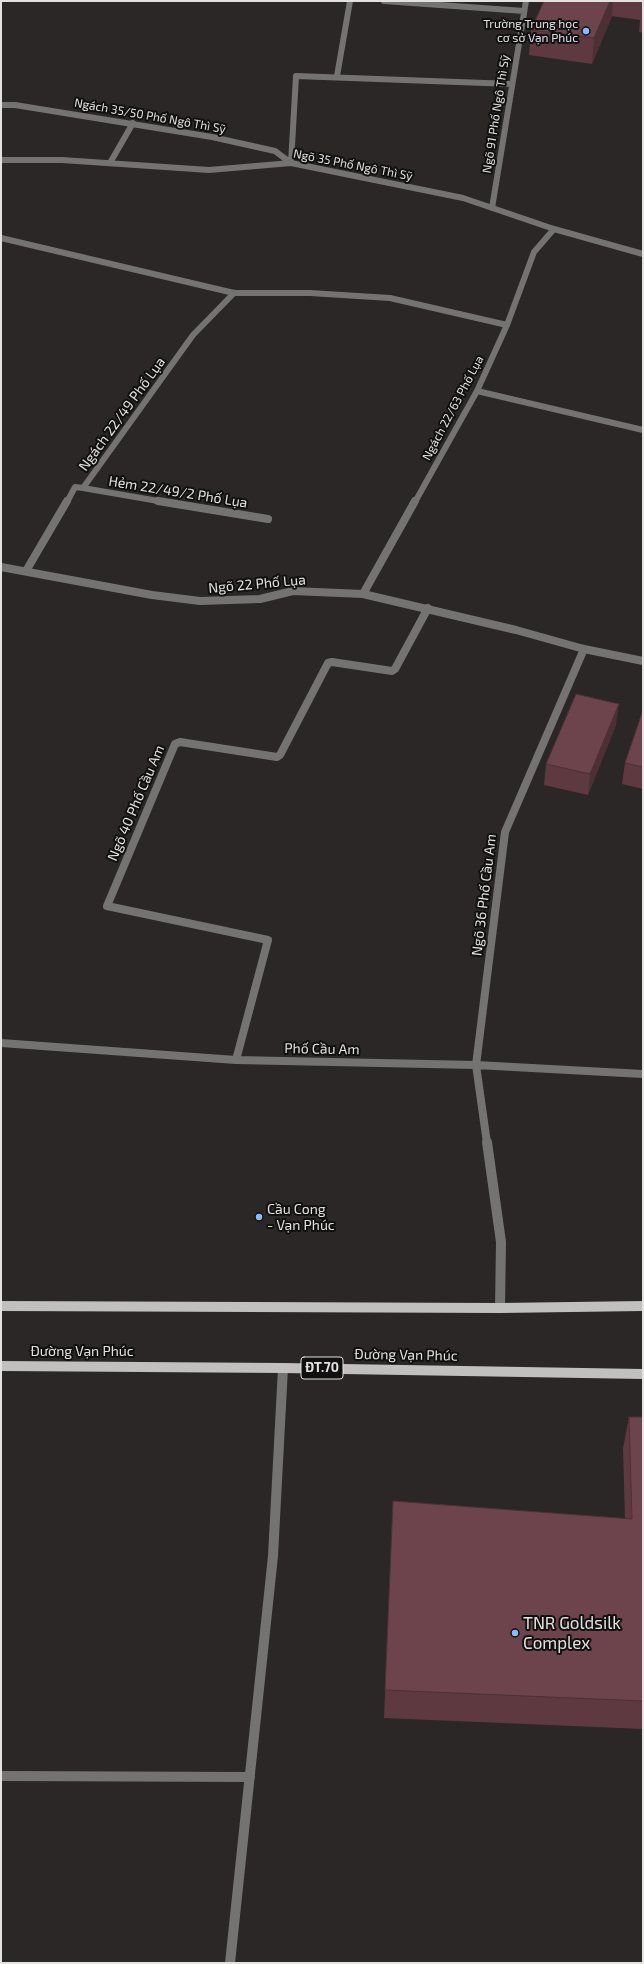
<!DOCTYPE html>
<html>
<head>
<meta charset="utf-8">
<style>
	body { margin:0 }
	#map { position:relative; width:644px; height:1964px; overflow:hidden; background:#2a2726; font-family:"Exo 2",sans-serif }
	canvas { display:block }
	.frame { position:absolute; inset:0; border:2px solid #e4e2e1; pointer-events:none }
</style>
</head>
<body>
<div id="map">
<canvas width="644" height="1964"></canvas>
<div class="frame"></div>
</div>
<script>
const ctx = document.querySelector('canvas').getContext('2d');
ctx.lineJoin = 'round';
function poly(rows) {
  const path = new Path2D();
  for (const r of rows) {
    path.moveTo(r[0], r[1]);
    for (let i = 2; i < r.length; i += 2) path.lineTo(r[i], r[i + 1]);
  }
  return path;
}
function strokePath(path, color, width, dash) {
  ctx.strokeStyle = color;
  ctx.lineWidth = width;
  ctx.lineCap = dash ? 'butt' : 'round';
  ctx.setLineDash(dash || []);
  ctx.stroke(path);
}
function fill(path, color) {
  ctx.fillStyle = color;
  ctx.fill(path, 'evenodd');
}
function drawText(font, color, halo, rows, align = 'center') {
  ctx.font = font + ' "Exo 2",sans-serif';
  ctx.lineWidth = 4;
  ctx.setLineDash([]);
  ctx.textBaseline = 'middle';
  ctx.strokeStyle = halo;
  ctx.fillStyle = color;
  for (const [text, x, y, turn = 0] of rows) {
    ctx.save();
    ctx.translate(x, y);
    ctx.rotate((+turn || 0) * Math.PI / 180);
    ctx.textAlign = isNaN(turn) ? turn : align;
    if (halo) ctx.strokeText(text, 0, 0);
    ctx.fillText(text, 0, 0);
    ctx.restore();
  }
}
strokePath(poly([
	[384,1,524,11],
	[337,76,350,1],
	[1,105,15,105,212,137,275,151,291,163],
	[1,160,62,160,209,170,291,163,463,198,554,229,643,254],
	[110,163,133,123],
	[291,163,296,76,512,84],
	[492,208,526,1],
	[1,238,234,293,310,293,390,298,507,325],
	[477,391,643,430],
	[83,488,164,502],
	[67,502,75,487,83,488,193,335,234,293],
	[415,502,477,391,507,325,534,252,554,229]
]), '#757372', 6);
strokePath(poly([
	[158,501,268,519],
	[1,567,152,595,200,601,260,599,293,591,363,594,516,630,584,649,643,661],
	[26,571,67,501],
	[363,594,415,501],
	[236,1060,268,940,107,906,175,744,180,742,277,757,280,755,328,663,332,662,392,671,395,669,428,608],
	[476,1065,505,832,584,649]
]), '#757372', 8);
strokePath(poly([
	[1,1776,250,1777],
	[230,1963,273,1556,283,1368]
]), '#757372', 10);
strokePath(poly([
	[1,1043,236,1060,476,1065,643,1074],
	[476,1065,487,1143]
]), '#757372', 8);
strokePath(poly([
	[487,1142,501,1242,500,1308]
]), '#757372', 10);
fill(poly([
	[1,1301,500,1303,643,1301,643,1311,500,1313,1,1311,1,1301],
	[1,1361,283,1363,643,1369,643,1379,283,1373,1,1371,1,1361]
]), '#c2c0be');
fill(poly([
	[544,1,643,1,643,33,639,32,640,20,612,16,592,64,529,55,531,30],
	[643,710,643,789,622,784,625,763],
	[616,725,588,795,544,785,546,764],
	[629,1417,643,1417,643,1729,384,1718,393,1501,625,1519,623,1448]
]), '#5e3a40');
fill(poly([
	[610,1,613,1,612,16,592,64,594,38],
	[619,704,616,725,588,795,590,774]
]), '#4c3034');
const building = poly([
	[544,1,610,1,594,38,531,30,544,1],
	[576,694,619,704,590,774,546,764,576,694],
	[643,710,643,767,625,763,643,710],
	[629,1417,643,1417,643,1701,385,1690,393,1501,632,1519,629,1417]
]);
fill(building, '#6d444b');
strokePath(building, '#4c3034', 1);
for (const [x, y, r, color] of [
	[586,31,4,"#87bbfb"],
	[259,1217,4,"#87bbfb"],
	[515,1633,4,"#87bbfb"]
]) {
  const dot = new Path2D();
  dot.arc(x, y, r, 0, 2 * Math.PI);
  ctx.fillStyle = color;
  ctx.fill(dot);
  strokePath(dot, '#111010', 1.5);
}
drawText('12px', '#e4e2e1', '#111010', [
	["Trường Trung học",578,24],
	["cơ sở Vạn Phúc",578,38]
], 'right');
drawText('12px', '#e4e2e1', '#111010', [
	["Ngõ 91 Phố Ngô Thì Sỹ",496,114,-81],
	["Ngách 35/50 Phố Ngô Thì Sỹ",150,116,10],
	["Ngõ 35 Phố Ngô Thì Sỹ",353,165,11],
	["Ngách 22/63 Phố Lụa",453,408,-62]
]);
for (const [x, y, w] of [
	[322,1368,42]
]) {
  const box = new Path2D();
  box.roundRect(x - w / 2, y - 11, w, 22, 3);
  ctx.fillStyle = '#111010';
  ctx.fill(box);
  strokePath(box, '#e4e2e1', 1);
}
drawText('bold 13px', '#e4e2e1', null, [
	["ĐT.70",322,1368]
]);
drawText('14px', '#e4e2e1', '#111010', [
	["Ngách 22/49 Phố Lụa",122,414,-54],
	["Hẻm 22/49/2 Phố Lụa",178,492,9],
	["Ngõ 22 Phố Lụa",257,584,-5],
	["Ngõ 40 Phố Cầu Am",136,803,-67],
	["Ngõ 36 Phố Cầu Am",484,895,-83],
	["Phố Cầu Am",322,1049,1],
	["Đường Vạn Phúc",82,1351],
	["Đường Vạn Phúc",406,1355,1]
]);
drawText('14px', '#e4e2e1', '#111010', [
	["Cầu Cong",267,1209],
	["- Vạn Phúc",267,1225]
], 'left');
drawText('17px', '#e4e2e1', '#111010', [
	["TNR Goldsilk",523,1623],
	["Complex",523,1643]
], 'left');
</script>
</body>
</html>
